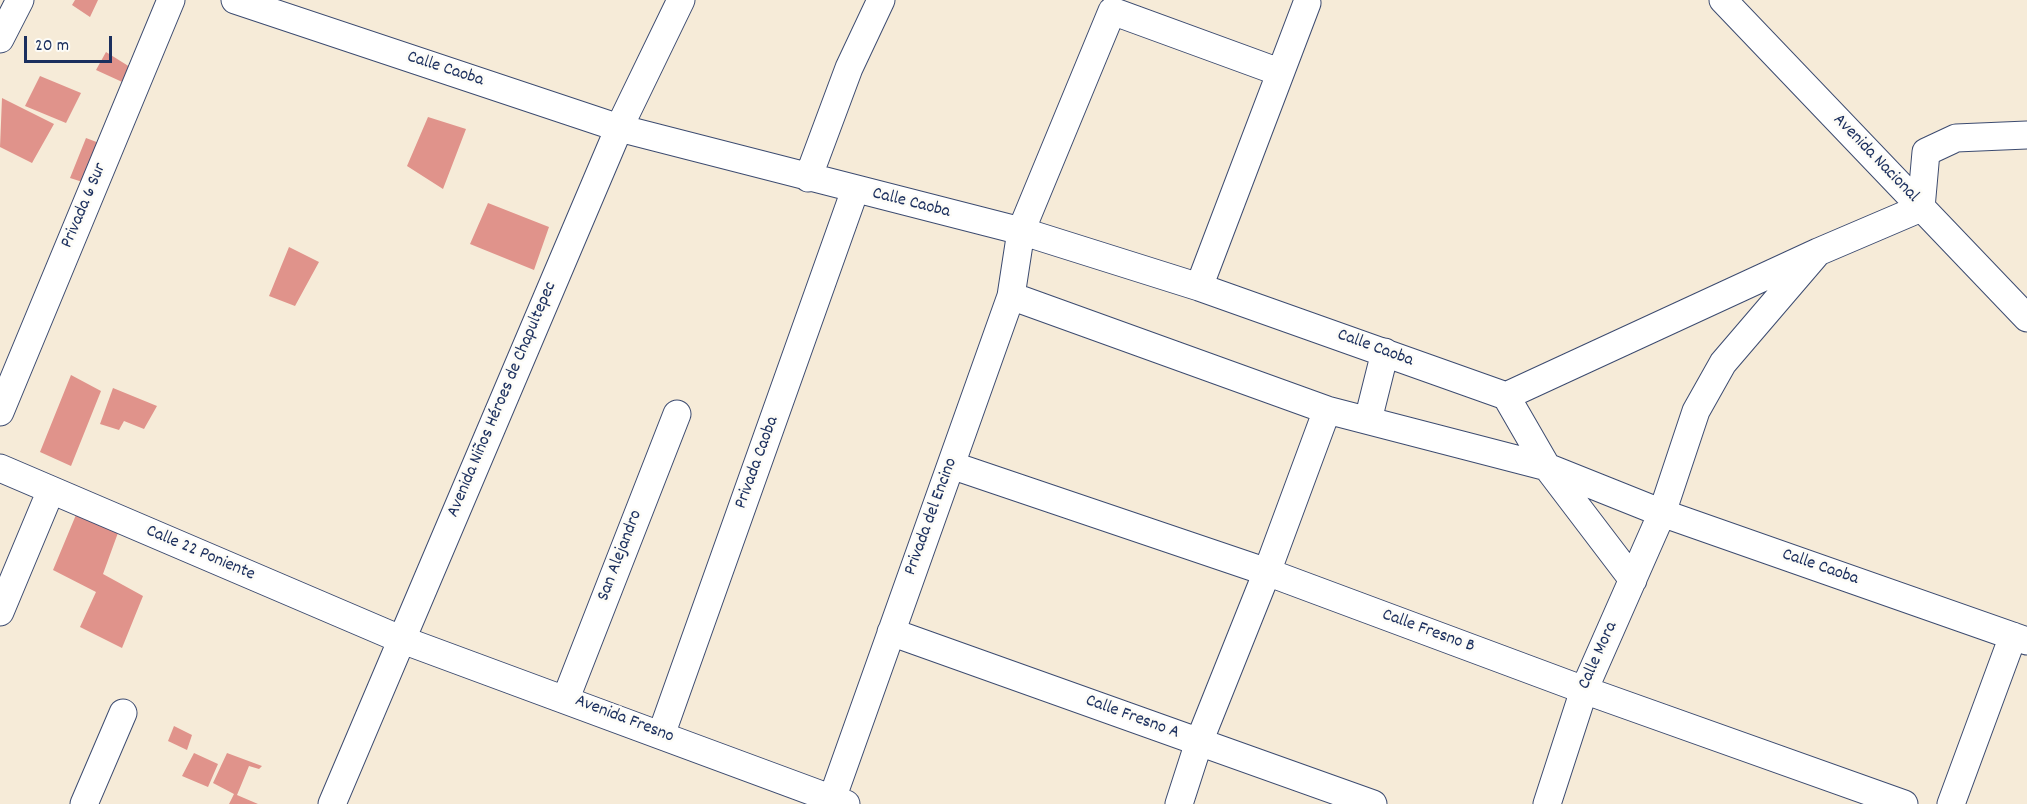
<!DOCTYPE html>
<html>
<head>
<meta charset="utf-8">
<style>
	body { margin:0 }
	#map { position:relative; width:2027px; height:804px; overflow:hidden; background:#f6ebd8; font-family:Dekko,sans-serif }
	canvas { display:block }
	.scale { position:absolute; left:24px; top:36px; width:88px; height:27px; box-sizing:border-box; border:3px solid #1b2f5e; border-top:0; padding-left:8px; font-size:18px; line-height:21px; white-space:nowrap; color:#1b2f5e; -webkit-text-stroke:4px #fdfcf7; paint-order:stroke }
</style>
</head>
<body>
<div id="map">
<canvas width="2027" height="804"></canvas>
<div class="scale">20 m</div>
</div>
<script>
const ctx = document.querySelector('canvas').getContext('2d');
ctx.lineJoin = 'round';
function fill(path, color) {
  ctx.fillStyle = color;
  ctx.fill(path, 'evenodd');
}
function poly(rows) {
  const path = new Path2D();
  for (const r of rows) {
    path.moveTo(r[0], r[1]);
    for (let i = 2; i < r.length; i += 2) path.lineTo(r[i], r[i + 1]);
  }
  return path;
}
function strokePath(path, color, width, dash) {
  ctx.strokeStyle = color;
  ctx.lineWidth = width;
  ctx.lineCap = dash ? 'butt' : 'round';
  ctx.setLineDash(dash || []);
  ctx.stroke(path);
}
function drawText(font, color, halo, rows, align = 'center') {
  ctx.font = font + ' Dekko,sans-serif';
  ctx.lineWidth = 5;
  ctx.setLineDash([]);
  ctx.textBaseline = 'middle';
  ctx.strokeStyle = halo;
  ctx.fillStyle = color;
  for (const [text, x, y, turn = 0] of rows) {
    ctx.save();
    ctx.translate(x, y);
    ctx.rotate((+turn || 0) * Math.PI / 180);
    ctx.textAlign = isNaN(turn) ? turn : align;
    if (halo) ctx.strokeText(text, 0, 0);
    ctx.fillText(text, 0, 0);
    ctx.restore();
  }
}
fill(poly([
	[75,0,98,0,90,17,72,5],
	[106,52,138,72,131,86,96,70],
	[40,76,81,93,66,123,25,106],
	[2,98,54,124,32,163,0,147],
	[428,117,466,129,443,189,407,166],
	[86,138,107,146,89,184,70,178],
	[488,203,549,227,534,270,470,244],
	[289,247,319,262,295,306,269,296],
	[71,375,101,391,71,466,40,452],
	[113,388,157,406,144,429,124,421,119,430,100,424],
	[78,510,119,530,103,574,143,596,122,648,80,627,96,592,53,570],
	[174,726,192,735,187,750,168,741],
	[194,753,218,764,208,787,182,776],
	[227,753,262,766,259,769,249,766,237,795,258,804,229,804,234,794,213,783]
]), '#e0938b');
const street = poly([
	[235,0,619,128,1021,231,1199,287,1506,396,1547,467,1633,580],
	[1723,0,2027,318],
	[0,39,20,0],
	[808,178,849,68,881,0],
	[1199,287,1307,3],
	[1011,296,1327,410,1547,467,1662,513,2027,641],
	[1506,396,1818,252,1921,208,1926,152,1956,138,2027,135],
	[0,412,171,0],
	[1368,420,1385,352],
	[951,465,1267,572,1584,690,1904,804],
	[0,468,400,639,846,804],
	[0,612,51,490],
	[891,632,1373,804],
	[566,698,677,414],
	[661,735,855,190],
	[832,799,1011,296,1021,231,1112,11,1279,72],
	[84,804,123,713],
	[332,804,619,128,681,0],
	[1179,804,1199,742,1267,572,1327,410],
	[1547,804,1584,690,1662,513,1696,411,1723,363,1818,252],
	[1951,804,2013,636]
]);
strokePath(street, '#3c4b70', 29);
strokePath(street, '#fff', 27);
drawText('18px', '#1b2f5e', '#fdfcf7', [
	["Calle Caoba",445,70,18],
	["Avenida Nacional",1875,159,46],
	["Calle Caoba",911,204,14],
	["Privada 6 Sur",85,206,-67],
	["Calle Caoba",1375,349,20],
	["Avenida Niños Héroes de Chapultepec",503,400,-67],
	["Privada Caoba",758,463,-70],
	["Privada del Encino",932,517,-70],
	["Calle 22 Poniente",200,554,23],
	["San Alejandro",621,556,-69],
	["Calle Caoba",1820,568,19],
	["Calle Fresno B",1428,632,20],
	["Calle Mora",1599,656,-66],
	["Calle Fresno A",1132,718,20],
	["Avenida Fresno",624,720,21]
]);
</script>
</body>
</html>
